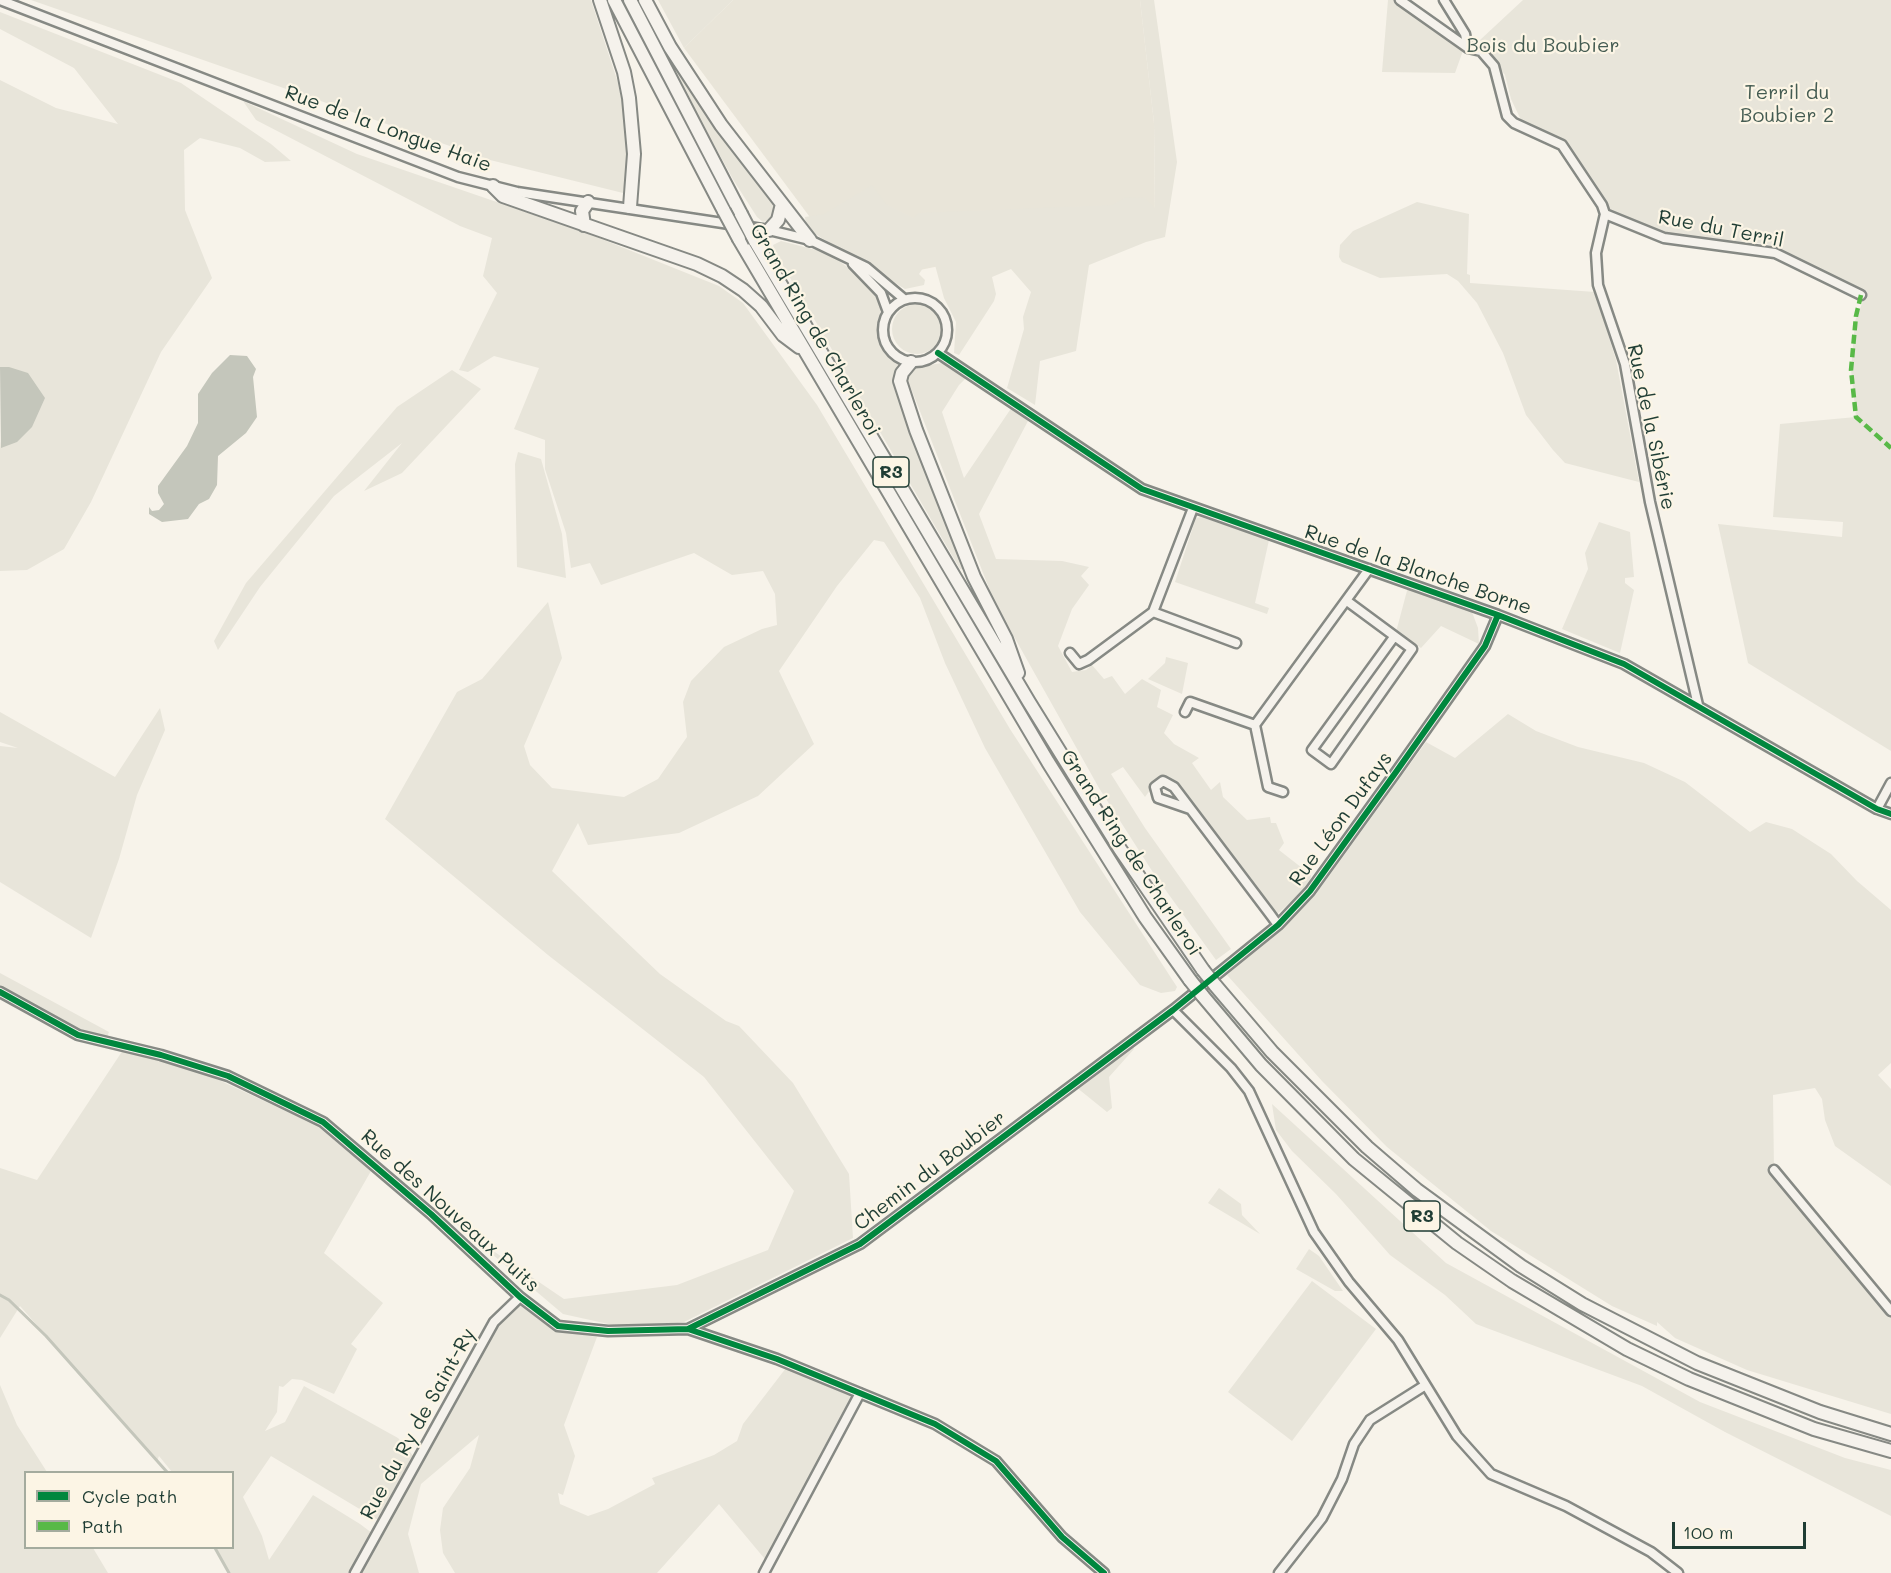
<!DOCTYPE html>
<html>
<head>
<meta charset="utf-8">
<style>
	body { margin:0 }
	#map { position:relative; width:1891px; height:1573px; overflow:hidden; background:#f7f3ea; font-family:Mali,sans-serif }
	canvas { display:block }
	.legend { position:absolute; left:24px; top:1471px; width:210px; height:78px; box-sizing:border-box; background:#fcf5e5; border:2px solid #a4ab9e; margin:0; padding:8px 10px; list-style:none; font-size:18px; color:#1f3d34 }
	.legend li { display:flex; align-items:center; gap:12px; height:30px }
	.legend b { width:30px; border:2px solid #a4ab9e }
	.scale { position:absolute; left:1672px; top:1522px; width:134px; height:27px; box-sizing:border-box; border:3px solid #1f3d34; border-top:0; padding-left:8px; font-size:18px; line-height:21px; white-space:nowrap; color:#1f3d34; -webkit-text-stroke:4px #fcf5e5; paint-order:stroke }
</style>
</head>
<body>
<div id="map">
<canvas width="1891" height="1573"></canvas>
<ul class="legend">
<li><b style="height:8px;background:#00873e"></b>Cycle path</li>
<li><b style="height:8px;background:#58b947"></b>Path</li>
</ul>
<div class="scale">100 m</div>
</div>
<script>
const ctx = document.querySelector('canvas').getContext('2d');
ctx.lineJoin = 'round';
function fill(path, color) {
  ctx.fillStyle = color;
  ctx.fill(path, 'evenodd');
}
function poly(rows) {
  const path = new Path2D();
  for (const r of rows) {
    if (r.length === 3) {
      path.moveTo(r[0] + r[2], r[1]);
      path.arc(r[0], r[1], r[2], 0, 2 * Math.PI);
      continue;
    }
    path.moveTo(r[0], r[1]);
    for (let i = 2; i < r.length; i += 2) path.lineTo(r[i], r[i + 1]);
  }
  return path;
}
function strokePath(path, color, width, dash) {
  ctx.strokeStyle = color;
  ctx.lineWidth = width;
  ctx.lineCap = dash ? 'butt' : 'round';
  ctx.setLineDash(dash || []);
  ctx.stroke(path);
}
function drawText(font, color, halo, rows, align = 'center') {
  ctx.font = font + ' Mali,sans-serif';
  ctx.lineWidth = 4.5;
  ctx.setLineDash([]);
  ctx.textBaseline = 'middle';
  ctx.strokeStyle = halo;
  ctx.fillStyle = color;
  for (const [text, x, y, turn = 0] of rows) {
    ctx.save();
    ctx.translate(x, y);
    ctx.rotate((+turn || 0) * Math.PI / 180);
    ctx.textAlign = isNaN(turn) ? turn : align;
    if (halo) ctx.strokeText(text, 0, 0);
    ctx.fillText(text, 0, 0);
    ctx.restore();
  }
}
fill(poly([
	[733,0,1140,0,1154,123,1155,216,994,255,900,274,815,224,684,48]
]), '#e9e5d9');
fill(poly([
	[31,0,591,0,618,83,631,145,623,193,490,160],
	[658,0,733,0,684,48],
	[1140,0,1154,0,1177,162,1165,237,1146,242,1089,265,1076,351,1040,361,1035,405,1007,388,1024,329,1023,317,1031,292,1011,269,992,277,996,294,994,301,959,355,954,353,956,322,944,298,935,265,923,268,919,274,925,280,924,285,905,289,812,232,806,226,805,217,824,214,872,185,886,204,914,218,918,213,1112,205,1126,197,1145,198,1155,208,1154,123],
	[1388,0,1400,0,1465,45,1455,73,1382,72],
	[1523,0,1891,0,1891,751,1748,663,1718,524,1842,537,1843,522,1773,517,1780,424,1856,417,1851,370,1855,321,1867,291,1767,244,1666,235,1608,209,1555,135,1521,120,1511,99,1505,75,1480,40],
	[0,12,181,83,271,144,291,161,265,162,240,148,200,138,184,150,185,210,212,278,161,352,91,502,64,549,27,570,0,571,0,448,9,367,0,367,0,80,56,108,118,124,74,68,0,29],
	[667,49,694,96,776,203,775,214,769,220,763,222,757,217,734,181,678,79],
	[243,101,357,154,584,232,719,286,743,303,817,405,1010,729,1177,987,1175,991,1161,993,1140,985,1080,912,985,748,945,663,920,598,884,542,874,540,837,586,779,671,814,744,758,796,679,833,588,845,578,823,552,871,660,974,726,1021,739,1026,793,1083,849,1174,853,1238,684,1322,622,1327,563,1314,422,1195,483,1244,564,1299,677,1285,768,1250,794,1191,704,1077,548,955,385,819,457,692,482,679,548,602,562,658,524,746,530,765,552,788,624,797,658,779,687,737,683,702,691,681,724,647,762,629,777,625,775,594,763,571,732,575,694,553,601,585,590,563,571,568,566,533,545,469,545,440,514,429,539,368,494,356,468,372,459,370,497,293,483,276,492,238,460,226,256,120],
	[1417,202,1469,214,1467,274,1470,275,1470,283,1595,292,1616,360,1639,482,1565,463,1553,450,1526,415,1503,353,1477,303,1458,281,1447,274,1380,278,1342,262,1339,257,1340,245,1353,231],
	[781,241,828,253,865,280,880,297,883,303,877,325,880,341,887,353,902,368,895,378,898,395,966,569,960,569,775,252,773,245],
	[917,329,25],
	[942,363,968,376,959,385,942,412,964,478,1012,407,1028,421,979,514,996,559,1062,561,1089,567,1081,576,1089,585,1072,609,1058,646,1072,672,1086,670,1092,665,1104,679,1112,676,1125,694,1142,679,1161,690,1157,707,1173,715,1164,733,1174,744,1199,758,1192,763,1211,790,1220,782,1223,797,1247,820,1270,817,1271,823,1276,823,1284,843,1279,850,1311,875,1310,886,1277,914,1176,784,1169,780,1158,779,1145,797,1123,767,1111,774,1145,828,1231,949,1216,960,1154,874,1099,788,994,601,907,378,911,368],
	[452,370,481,389,402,473,364,491,402,443,334,496,260,587,218,650,214,641,246,583,397,407],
	[518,452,541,459,562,534,566,578,517,567,515,464],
	[1201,517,1269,540,1255,603,1269,608,1267,614,1175,582,1196,518],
	[1599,522,1630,532,1634,577,1625,578,1625,583,1634,590,1620,653,1562,629,1588,569,1585,553],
	[1408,587,1472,612,1478,628,1479,644,1441,626,1421,648,1396,632],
	[1166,657,1188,663,1182,694,1148,679,1165,663],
	[160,708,165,730,137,795,119,859,91,938,0,882,0,746,18,748,0,742,0,712,115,777],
	[1508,714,1536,731,1578,747,1644,763,1685,782,1750,832,1766,822,1792,829,1831,854,1857,881,1891,910,1891,1063,1878,1075,1891,1089,1891,1186,1835,1146,1825,1120,1822,1099,1815,1088,1773,1095,1774,1170,1770,1172,1891,1312,1891,1414,1747,1370,1675,1338,1657,1322,1657,1326,1612,1306,1491,1231,1387,1147,1322,1081,1227,975,1316,894,1426,742,1455,758],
	[0,973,109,1032,107,1037,67,1025,0,988],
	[1132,1044,1134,1049,1109,1077,1112,1108,1107,1112,1076,1087],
	[123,1050,182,1063,316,1125,371,1171,324,1253,383,1303,351,1344,357,1349,334,1394,302,1380,292,1379,283,1387,279,1386,277,1412,265,1431,285,1422,304,1386,398,1438,415,1458,378,1520,271,1456,243,1497,262,1536,269,1560,313,1495,360,1524,372,1533,351,1573,230,1573,215,1548,232,1548,232,1472,172,1472,159,1456,157,1461,20,1306,0,1338,0,1168,37,1180],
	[1272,1104,1446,1263,1700,1402,1845,1458,1891,1470,1891,1516,1725,1432,1642,1386,1476,1324,1445,1295,1390,1255,1336,1194,1292,1151,1276,1130],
	[1219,1188,1241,1204,1242,1215,1260,1234,1208,1203],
	[1309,1249,1319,1256,1343,1291,1335,1291,1296,1269],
	[1312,1281,1376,1329,1292,1441,1228,1392],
	[520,1302,558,1331,597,1337,564,1425,575,1456,563,1495,558,1493,560,1504,588,1516,608,1509,655,1484,652,1478,714,1455,737,1441,743,1424,786,1368,850,1396,851,1402,769,1564,719,1504,657,1573,455,1573,443,1553,440,1530,443,1508,470,1468,479,1435,421,1484,408,1534,419,1573,358,1573,496,1322],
	[0,1385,17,1425,47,1472,26,1472,26,1548,93,1548,108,1573,0,1573]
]), '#e8e5da');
fill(poly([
	[230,355,247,356,256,369,253,377,257,417,246,433,218,456,217,485,209,499,199,504,188,519,162,522,149,514,149,507,152,511,159,510,164,504,158,493,158,486,187,446,198,423,198,394,212,373],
	[0,367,9,367,28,373,45,398,32,427,17,442,1,448]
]), '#c4c6bb');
strokePath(poly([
	[0,1295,9,1300,46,1336,167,1472],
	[215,1548,229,1573]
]), '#c4c6bb', 3);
const minor = poly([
	[0,0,458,177,517,192,769,230,810,240,866,267,904,299],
	[1400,0,1468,48,1481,51,1494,66,1507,116,1514,123,1562,145,1602,205,1605,214,1596,253,1598,285,1625,364,1650,502,1698,705],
	[1444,0,1465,34,1468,48],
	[1605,214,1664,238,1775,253,1861,295],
	[853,264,881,293,888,312],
	[915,330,32],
	[938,353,1142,489,1498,615,1624,664,1877,809,1891,814],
	[1347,601,1412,649,1331,764,1312,750,1394,637],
	[1153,612,1236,643],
	[1070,653,1079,664,1088,660,1153,612,1193,508],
	[1185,712,1190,702,1255,725],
	[1283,792,1268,787,1255,725,1369,569],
	[1190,809,1158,798,1155,787,1163,781,1174,787,1270,914,1278,925],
	[1877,809,1891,783],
	[0,992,78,1035,161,1055,228,1076,323,1122,431,1214,520,1297,558,1326,608,1331,688,1329,777,1359,935,1424,996,1461,1062,1537,1104,1573],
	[1173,1010,1231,1068,1249,1091,1314,1232,1349,1282,1398,1340,1457,1436,1491,1474,1566,1506,1651,1552,1678,1573],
	[1774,1170,1891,1311],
	[688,1329,860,1244,1173,1010,1278,925,1310,891,1396,772,1485,646,1498,615],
	[355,1573,494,1322,520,1297],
	[764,1573,860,1393],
	[1279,1573,1322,1518,1342,1479,1354,1444,1370,1420,1424,1386]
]);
const highway = poly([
	[600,0,624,72,629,98,634,154,630,207],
	[614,0,724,211],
	[630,0,741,214],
	[645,0,670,47,721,125,810,240],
	[493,186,503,196,697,264,722,276,743,290,761,306,783,335,799,347],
	[584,225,582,211,588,202],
	[769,230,778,220,782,204],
	[739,239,1048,762,1145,917,1190,980],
	[755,241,1029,702,1120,849,1203,970],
	[911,362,902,373,900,381,916,430,974,577,1006,639,1018,673],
	[1215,985,1272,1052,1367,1147,1417,1190,1521,1266,1582,1304,1697,1363,1820,1412,1891,1434],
	[1202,995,1261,1065,1354,1159,1457,1243,1512,1281,1627,1349,1689,1379,1814,1429,1891,1451]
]);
strokePath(minor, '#868984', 13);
strokePath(highway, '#868984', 16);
strokePath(minor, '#f5f2ec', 8);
strokePath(highway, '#f5f2ec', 12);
const highwayBridge = poly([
	[724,211,739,239],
	[741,214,755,241],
	[1203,970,1215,985],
	[1190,980,1202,995]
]);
strokePath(highwayBridge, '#868984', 16, []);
strokePath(highwayBridge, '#f5f2ec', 12);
strokePath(poly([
	[1861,295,1856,316,1851,370,1856,417,1891,448]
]), '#58b947', 4.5, [9, 4.5]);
strokePath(poly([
	[938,353,1142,489,1498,615,1624,664,1877,809,1891,814],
	[0,992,78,1035,161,1055,228,1076,323,1122,431,1214,520,1297,558,1326,608,1331,688,1329,777,1359,935,1424,996,1461,1062,1537,1104,1573],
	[688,1329,860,1244,1173,1010,1278,925,1310,891,1396,772,1485,646,1498,615]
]), '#00873e', 6);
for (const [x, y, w] of [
	[891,472,36],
	[1422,1216,36]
]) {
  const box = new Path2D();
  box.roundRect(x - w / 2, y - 15, w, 30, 4.5);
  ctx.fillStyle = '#fcf5e5';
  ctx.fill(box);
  strokePath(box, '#1f3d34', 1.5);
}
drawText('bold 18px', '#1f3d34', null, [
	["R3",891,472],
	["R3",1422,1216]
]);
drawText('20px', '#455c52', '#fcf5e5', [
	["Bois du Boubier",1543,46],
	["Terril du",1787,93],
	["Boubier 2",1787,116]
]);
drawText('20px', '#1f3d34', '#fcf5e5', [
	["Rue de la Longue Haie",388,129,20],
	["Rue du Terril",1721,229,11],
	["Grand Ring de Charleroi",815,330,60],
	["Rue de la Sibérie",1651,427,78],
	["Rue de la Blanche Borne",1418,570,19],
	["Rue Léon Dufays",1341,819,-54],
	["Grand Ring de Charleroi",1131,853,57],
	["Chemin du Boubier",930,1171,-37],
	["Rue des Nouveaux Puits",450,1211,42],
	["Rue du Ry de Saint-Ry",418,1424,-61]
]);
</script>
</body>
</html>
